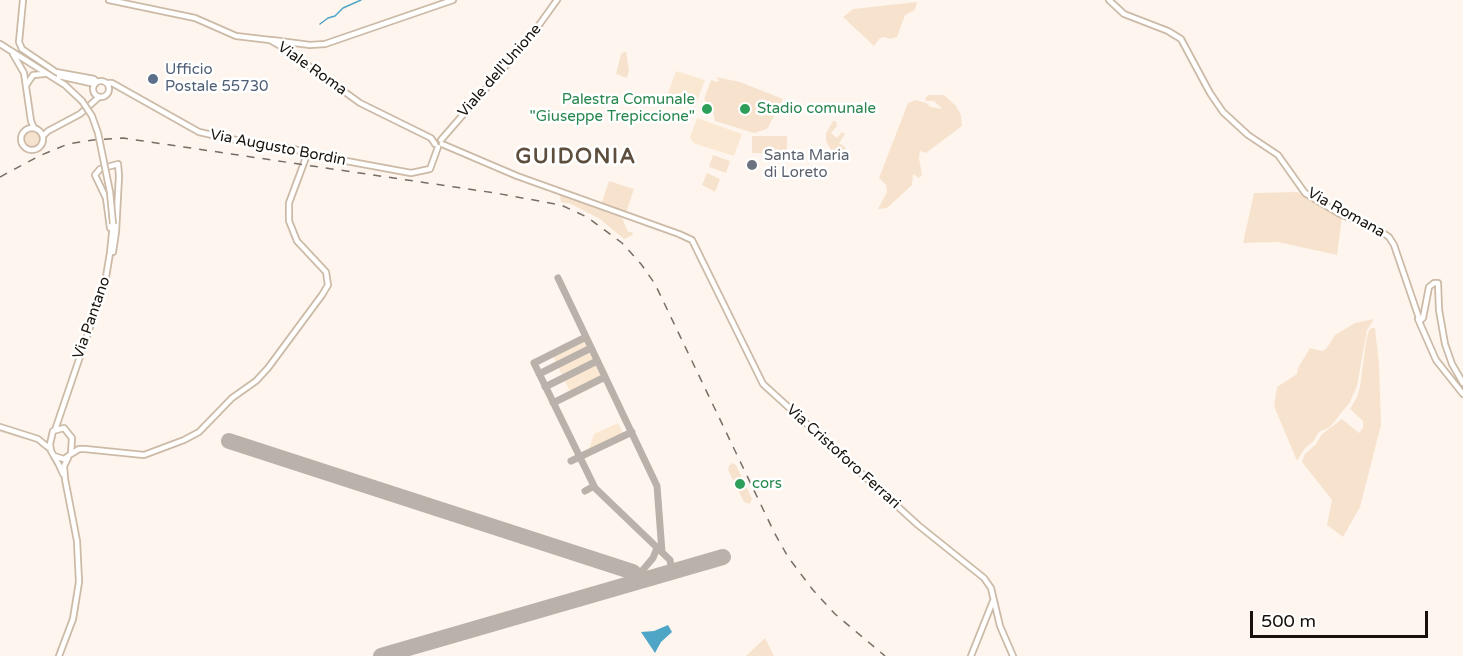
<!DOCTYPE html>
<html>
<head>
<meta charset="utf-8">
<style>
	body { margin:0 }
	#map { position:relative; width:1463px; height:656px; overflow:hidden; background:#fef6ee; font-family:"Varela Round",sans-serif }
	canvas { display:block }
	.scale { position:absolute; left:1250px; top:611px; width:178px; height:27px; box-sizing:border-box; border:3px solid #17110a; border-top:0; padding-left:8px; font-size:18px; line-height:21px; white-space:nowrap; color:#17110a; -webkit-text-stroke:4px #fff; paint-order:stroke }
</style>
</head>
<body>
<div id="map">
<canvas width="1463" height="656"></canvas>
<div class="scale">500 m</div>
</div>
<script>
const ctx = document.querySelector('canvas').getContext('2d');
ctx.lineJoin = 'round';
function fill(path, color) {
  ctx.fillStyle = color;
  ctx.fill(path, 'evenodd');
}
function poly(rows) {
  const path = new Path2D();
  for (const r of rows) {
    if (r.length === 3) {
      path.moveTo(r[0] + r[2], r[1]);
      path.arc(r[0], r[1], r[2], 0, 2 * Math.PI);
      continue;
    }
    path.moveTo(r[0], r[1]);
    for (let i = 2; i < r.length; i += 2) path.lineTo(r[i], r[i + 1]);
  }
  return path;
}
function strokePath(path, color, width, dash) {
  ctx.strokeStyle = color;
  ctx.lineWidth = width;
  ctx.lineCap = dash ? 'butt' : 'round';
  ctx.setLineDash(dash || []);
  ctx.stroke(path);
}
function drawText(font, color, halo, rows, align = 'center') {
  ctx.font = font + ' "Varela Round",sans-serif';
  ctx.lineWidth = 5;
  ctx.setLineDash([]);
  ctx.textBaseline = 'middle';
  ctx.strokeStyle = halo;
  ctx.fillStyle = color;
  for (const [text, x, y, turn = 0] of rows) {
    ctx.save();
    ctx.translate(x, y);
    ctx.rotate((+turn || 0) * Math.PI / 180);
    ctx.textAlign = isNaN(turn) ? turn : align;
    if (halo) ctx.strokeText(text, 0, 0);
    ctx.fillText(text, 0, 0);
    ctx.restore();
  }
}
fill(poly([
	[676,71,705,80,695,107,667,96],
	[697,118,742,134,734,156,693,143,690,137],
	[582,337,603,381,572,396,551,352],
	[618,423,625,437,591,453,589,449,594,434]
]), '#fbe8d2');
fill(poly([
	[917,2,915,10,905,15,897,37,890,39,884,37,880,38,874,46,843,17,853,9],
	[626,51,629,70,627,78,616,74,621,54],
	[716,77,740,82,783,99,767,129,754,133,715,121,711,102,706,102,704,99,711,80,717,82,719,80],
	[929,95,944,95,956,106,961,115,962,126,926,153,920,151,919,158,922,175,919,178,913,174,912,185,887,208,878,209,887,192,886,185,879,178,908,103,916,100,926,103,931,107,942,109,934,101,926,101,925,98],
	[833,121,836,121,837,126,831,133,837,138,842,132,845,134,839,143,846,148,843,153,832,152,826,141,826,133],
	[32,139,9],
	[752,136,787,136,787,154,752,153],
	[713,155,730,161,726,173,709,167],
	[707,173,720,179,715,192,702,185],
	[609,181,634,189,626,213,601,205],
	[1298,192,1342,217,1337,255,1278,242,1243,243,1254,193],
	[560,195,622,218,628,232,632,232,633,235,624,239,600,219,571,204,561,202],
	[1374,319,1367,330,1357,386,1350,402,1330,427,1319,432,1313,442,1305,448,1297,461,1274,406,1277,387,1297,374,1298,368,1310,348,1322,351,1326,349,1335,335,1355,323],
	[1372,328,1375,328,1379,364,1381,425,1360,507,1343,537,1327,525,1332,500,1302,462,1304,455,1316,444,1322,434,1342,419,1359,433,1363,428,1363,421,1350,409,1357,397,1360,387,1366,341,1369,330],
	[732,463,736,465,752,499,750,504,744,502,728,470,729,466],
	[765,638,774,656,746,656]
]), '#f7e3cd');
fill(poly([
	[668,625,672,632,661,642,655,653,641,632,654,631]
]), '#4fa5c5');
strokePath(poly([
	[320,24,328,18,335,16,343,8,361,0]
]), '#4fa5c5', 1.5);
strokePath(poly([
	[558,278,657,486,662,552],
	[586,337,534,363,595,488,670,560,672,572],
	[539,374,591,348],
	[545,387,597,361],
	[553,403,605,377],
	[571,461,632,432],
	[585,491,594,486],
	[633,572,642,571,653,558,657,548]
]), '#bab2aa', 7);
strokePath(poly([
	[229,441,633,572],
	[381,656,723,557]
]), '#bab2aa', 16);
const secondary = poly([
	[23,0,19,42,22,49,56,72,94,79,97,82],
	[109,0,195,18,236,36,270,40,284,48,360,103,431,138,435,144],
	[1109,0,1124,14,1168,31,1181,39,1210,93,1223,112,1248,135,1278,155,1305,193,1340,214,1376,228,1389,237,1394,245,1420,321,1423,318,1429,287,1434,283,1438,283,1439,310,1445,344,1452,364,1463,383],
	[272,40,310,45,325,44,453,0],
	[0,44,65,85,82,101],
	[13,54,24,73,31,121,34,128],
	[59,76,95,84],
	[101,89,8],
	[107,83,112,83,199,132,230,139,289,148,330,158,411,173,430,169,438,147],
	[27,84,33,75,44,74],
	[32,139,11],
	[43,136,48,131,80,114,99,97],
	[441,140,529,39,557,0],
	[442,144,517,176,679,234,692,240,763,384,918,525,984,578,991,588,1000,626,1013,656],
	[110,228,106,198,95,175,100,169,118,164,119,176,116,232,113,252],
	[1418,319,1436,360,1463,394],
	[0,427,38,439,49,448],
	[55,430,105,283,110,253,113,224],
	[71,454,79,449,85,449,144,455,184,440,199,432,232,398,256,381,268,368,322,295,328,285,326,272,297,241,289,221,289,203,308,152],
	[54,456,64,459,71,454,72,438,64,428,53,431,50,444,51,451,54,456,59,465,63,474],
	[59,656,73,619,79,582,77,541,65,479,64,466,68,458],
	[971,656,993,601]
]);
strokePath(secondary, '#ccbaa7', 8);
strokePath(secondary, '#fff', 4.5);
strokePath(poly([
	[0,177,39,156,68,144,93,140,123,138,495,193,561,205,587,217,622,243,641,264,655,284,774,532,788,557,813,590,835,614,885,656]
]), '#756e66', 1.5, [8, 8]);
const secondaryBridge = poly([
	[82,101,92,116,98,133,110,192,113,224]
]);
strokePath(secondaryBridge, '#ccbaa7', 8, []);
strokePath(secondaryBridge, '#fff', 4.5);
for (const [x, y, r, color] of [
	[153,79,6,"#5c6f8a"],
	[707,109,6,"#2e9e5b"],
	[745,109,6,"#2e9e5b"],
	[752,165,6,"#6b7280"],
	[740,484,6,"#2e9e5b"]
]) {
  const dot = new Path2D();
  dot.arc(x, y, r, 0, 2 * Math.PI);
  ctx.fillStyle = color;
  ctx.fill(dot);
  strokePath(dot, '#fff', 2);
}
drawText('15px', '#17110a', '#fff', [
	["Viale Roma",312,69,35],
	["Viale dell'Unione",500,71,-49],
	["Via Augusto Bordin",278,148,11],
	["Via Romana",1346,213,29],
	["Via Pantano",92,318,-71],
	["Via Cristoforo Ferrari",843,457,42]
]);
drawText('15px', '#4e5e75', '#fff', [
	["Ufficio",165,70],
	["Postale 55730",165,87]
], 'left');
drawText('15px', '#27864d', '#fff', [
	["Palestra Comunale",695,100,"right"],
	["\"Giuseppe Trepiccione\"",695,117,"right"],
	["Stadio comunale",757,109],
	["cors",752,484]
], 'left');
drawText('15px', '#5b616d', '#fff', [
	["Santa Maria",764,156],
	["di Loreto",764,173]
], 'left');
ctx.letterSpacing = '1.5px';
drawText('bold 21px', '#5e4e3d', '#fff', [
	["GUIDONIA",576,157]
]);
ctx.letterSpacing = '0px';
</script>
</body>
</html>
